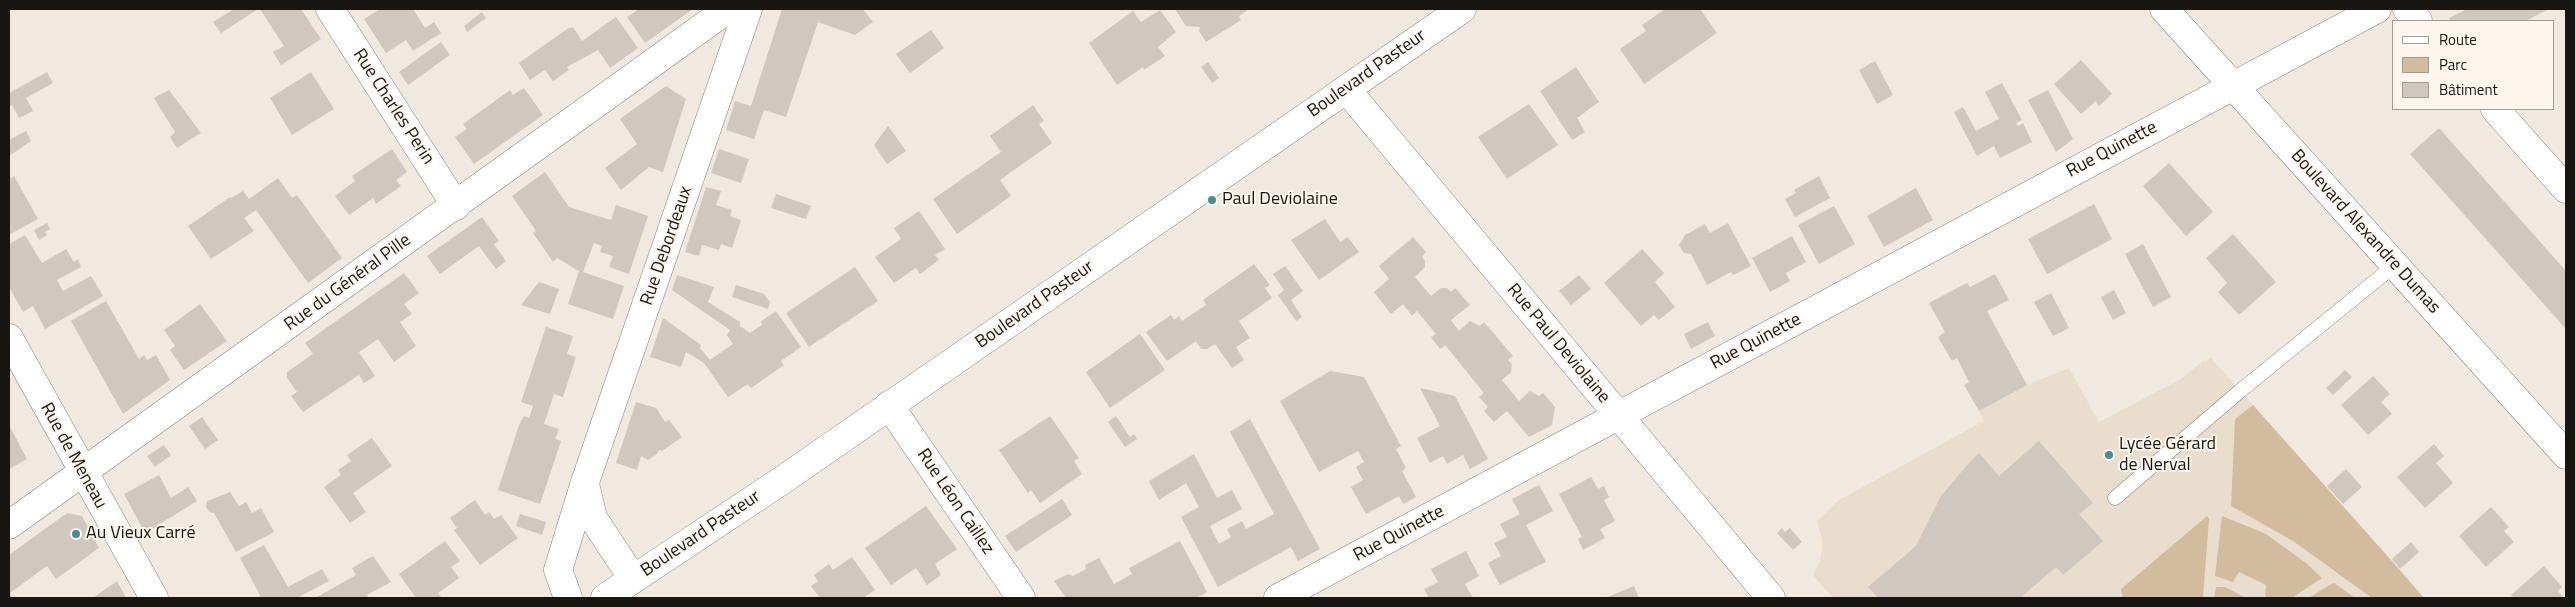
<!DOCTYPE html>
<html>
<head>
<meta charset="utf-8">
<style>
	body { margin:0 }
	#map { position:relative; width:2575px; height:607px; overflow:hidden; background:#efe9df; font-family:"Titillium Web",sans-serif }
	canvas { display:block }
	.frame { position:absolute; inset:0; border:10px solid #181613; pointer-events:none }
	.legend { position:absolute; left:2392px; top:20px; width:162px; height:90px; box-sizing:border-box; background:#fdf6ed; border:1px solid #a19c96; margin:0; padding:6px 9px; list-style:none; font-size:15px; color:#181613 }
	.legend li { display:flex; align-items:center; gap:10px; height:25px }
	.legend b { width:25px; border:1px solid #a19c96 }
</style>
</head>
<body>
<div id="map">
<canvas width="2575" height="607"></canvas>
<div class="frame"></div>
<ul class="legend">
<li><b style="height:6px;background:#fff"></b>Route</li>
<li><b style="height:14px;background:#d1bc9e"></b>Parc</li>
<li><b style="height:14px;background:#cfc8bf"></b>Bâtiment</li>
</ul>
</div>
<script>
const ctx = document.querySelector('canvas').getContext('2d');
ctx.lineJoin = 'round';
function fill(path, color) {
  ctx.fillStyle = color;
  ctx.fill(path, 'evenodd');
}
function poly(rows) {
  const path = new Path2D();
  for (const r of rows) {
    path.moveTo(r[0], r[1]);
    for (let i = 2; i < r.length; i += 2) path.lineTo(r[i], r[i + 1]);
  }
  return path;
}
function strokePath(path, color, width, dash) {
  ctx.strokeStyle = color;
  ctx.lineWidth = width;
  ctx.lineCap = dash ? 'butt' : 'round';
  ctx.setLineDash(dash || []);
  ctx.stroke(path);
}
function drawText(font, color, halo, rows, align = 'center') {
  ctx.font = font + ' "Titillium Web",sans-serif';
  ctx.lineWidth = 4;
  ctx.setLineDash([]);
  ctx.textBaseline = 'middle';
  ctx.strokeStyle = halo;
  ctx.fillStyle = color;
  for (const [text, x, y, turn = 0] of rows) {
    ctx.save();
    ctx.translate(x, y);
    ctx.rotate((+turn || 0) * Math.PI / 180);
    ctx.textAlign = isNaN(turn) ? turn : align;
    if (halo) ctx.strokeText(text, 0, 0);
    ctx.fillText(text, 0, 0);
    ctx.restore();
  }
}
fill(poly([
	[2211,358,2424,598,1833,598,1813,575,1820,561,1822,548,1822,540,1817,521,1839,500,1984,421,1979,411,2027,385,2069,368,2099,422,2181,379,2204,360,2205,362]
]), '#e9dece');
fill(poly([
	[2253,405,2391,560,2424,598,2372,598,2293,541,2231,506,2235,419],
	[2207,516,2209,519,2203,598,2123,598,2121,589],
	[2222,516,2266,534,2306,563,2322,578,2292,598,2265,598,2266,585,2239,572,2233,582,2215,576],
	[2334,583,2355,598,2309,598,2329,585],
	[2216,587,2225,587,2246,598,2214,598]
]), '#d1bc9e');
fill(poly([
	[234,9,258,9,221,33,213,22],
	[260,9,301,9,321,39,281,65,273,52,284,46],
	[380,9,413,9,425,28,434,22,441,33,413,51,406,40,386,53,364,19],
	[639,9,693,9,645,43,627,17],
	[782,9,863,9,873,22,855,35,818,22,786,117,764,110,754,139,726,130,735,101,751,106],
	[1175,9,1249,9,1239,16,1241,20,1206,42,1199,31,1200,27,1186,26],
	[1665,9,1700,9,1717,33,1644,84,1620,49,1646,31,1642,25],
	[2467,9,2549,9,2525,21,2451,21,2449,18],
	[1160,10,1176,32,1158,47,1165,56,1144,70,1143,67,1117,85,1089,43,1133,11,1141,22],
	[482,12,486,18,467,32,464,26],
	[616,17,638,48,610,68,598,50,567,67,569,70,553,81,545,70,530,80,519,63,567,29,573,27,582,41],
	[931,30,944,48,910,73,896,54],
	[441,42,450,55,408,85,399,72],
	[2081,60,2112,94,2099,106,2096,101,2081,114,2054,84],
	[1875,61,1893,95,1877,104,1859,70],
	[1208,62,1219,78,1212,83,1201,67],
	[1576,67,1599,102,1577,118,1585,132,1572,140,1540,91],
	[47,72,53,83,26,98,33,111,19,118,12,105,9,107,9,93],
	[311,72,334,109,292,135,270,98],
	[2002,83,2022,120,2016,123,2018,126,2023,123,2032,142,2000,158,1994,146,1977,156,1954,112,1963,107,1976,131,1999,119,1985,92],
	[666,86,686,99,663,172,649,167,621,190,605,168,637,144,620,119],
	[524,88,543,115,474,164,455,137,467,129,463,124,510,90,513,95],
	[169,90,201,133,177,148,170,137,175,132,154,98],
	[2048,90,2073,139,2056,152,2028,100],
	[1529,104,1558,145,1507,179,1478,137],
	[1033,105,1044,121,1039,124,1052,143,1000,180,1011,196,957,234,933,199,1001,152,990,136],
	[888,126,906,151,887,164,874,145],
	[2439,128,2566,271,2566,329,2410,154],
	[26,131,31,141,9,156,9,140],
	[392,149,407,172,396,180,401,186,376,204,373,198,349,215,335,196,355,181,352,176],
	[719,149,749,159,741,183,711,173],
	[2169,163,2213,212,2186,236,2143,186],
	[545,172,569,207,611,220,616,205,648,216,629,274,609,267,613,256,600,252,602,246,594,243,583,272,624,286,613,319,568,304,579,271,557,258,553,262,533,233,536,231,512,196],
	[14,176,38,219,9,235,9,179],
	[1819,176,1830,198,1795,217,1785,199,1796,193,1794,190],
	[278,178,292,198,297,195,342,258,308,283,256,210,244,218,254,231,211,259,188,226,230,197,231,198,243,191,249,199],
	[706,187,721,191,716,205,732,210,730,216,741,220,732,248,721,244,719,250,702,245,699,256,685,252],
	[1916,188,1933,220,1884,247,1867,216],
	[776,194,811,206,806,219,771,208],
	[2094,204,2112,239,2047,274,2028,239],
	[1834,206,1855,244,1819,264,1798,225],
	[919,211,945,249,935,255,939,260,920,274,916,268,894,283,875,257,901,239,894,228],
	[482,217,499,241,494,244,506,261,496,269,479,246,440,274,427,256],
	[1325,219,1340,242,1348,237,1359,252,1319,280,1291,240],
	[47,223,50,229,45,232,47,235,39,240,34,230],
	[1728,223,1751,266,1733,275,1731,272,1707,285,1691,254,1684,253,1679,245,1685,235,1705,224,1710,233],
	[2233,234,2276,282,2239,315,2218,292,2227,283,2206,258],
	[25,235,42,263,66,249,74,262,78,259,81,267,57,280,63,291,91,276,103,296,45,329,33,306,23,312,9,287,9,244],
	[1792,236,1806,262,1786,273,1790,281,1770,292,1752,258],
	[1413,237,1426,252,1422,257,1425,261,1425,267,1415,277,1431,296,1441,288,1447,288,1451,292,1455,288,1470,305,1451,320,1459,331,1470,321,1480,326,1484,322,1513,356,1508,360,1512,364,1511,372,1502,380,1519,401,1530,391,1539,396,1543,393,1555,407,1552,425,1529,437,1507,411,1494,422,1484,411,1488,407,1479,397,1484,393,1445,345,1440,349,1431,337,1436,334,1417,311,1412,316,1403,304,1391,314,1374,292,1389,279,1379,266],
	[2143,244,2171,297,2153,307,2125,254],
	[1642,249,1664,273,1655,282,1675,307,1659,320,1654,315,1641,326,1604,283],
	[1254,264,1270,285,1265,288,1272,298,1239,321,1250,338,1236,347,1244,360,1232,368,1215,344,1207,349,1201,349,1196,341,1167,361,1146,332,1171,315,1174,320,1179,316,1182,321,1206,305,1203,300],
	[1285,266,1303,291,1291,300,1302,317,1296,321,1278,295,1284,290,1273,274],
	[855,267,878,301,809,347,786,313],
	[404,273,419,293,404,304,412,314,400,322,416,346,394,362,378,339,359,352,375,376,364,383,359,375,303,412,291,396,297,392,287,378,287,372,313,354,305,343],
	[1995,274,2009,300,1987,311,2027,385,1979,411,1964,385,1969,382,1957,358,1952,361,1938,337,1945,332,1929,303,1967,283,1970,287],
	[677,275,714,287,708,302,740,322,740,326,750,333,762,325,761,321,776,311,801,347,781,361,784,365,751,388,748,384,728,397,704,363,686,352,681,367,650,357,663,318,701,345,700,348,710,360,733,344,727,335,730,330,672,290],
	[1579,275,1591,289,1571,305,1559,291],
	[539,282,559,289,550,314,521,305],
	[736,285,764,294,770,302,768,309,732,297],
	[2114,290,2126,313,2113,320,2101,297],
	[2051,293,2069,328,2053,336,2034,302],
	[106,301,139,359,144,355,147,360,156,355,170,380,123,414,71,321],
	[200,304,227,341,184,370,170,350,175,346,164,330],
	[1708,322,1715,336,1691,349,1684,334],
	[546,327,573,336,567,354,576,357,563,397,554,394,544,424,559,429,555,439,561,441,540,504,498,490,519,425,524,416,529,418,533,406,521,402],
	[1140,334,1165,370,1110,408,1086,372],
	[2345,370,2352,377,2333,395,2326,388],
	[1330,371,1364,377,1401,446,1396,449,1406,468,1402,471,1416,497,1403,504,1399,496,1366,514,1351,487,1363,480,1356,467,1364,462,1358,451,1319,472,1280,401],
	[2373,376,2390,394,2381,402,2392,414,2368,435,2341,405],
	[1420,388,1455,396,1488,459,1470,469,1463,455,1447,464,1443,456,1430,463,1417,438,1440,426],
	[636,402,656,408,665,422,669,420,682,437,662,451,659,450,656,455,648,460,641,456,637,470,616,463],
	[1050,416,1079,458,1074,461,1082,474,1040,503,1031,490,1028,493,999,450],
	[1116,416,1130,437,1134,434,1137,439,1125,447,1108,422],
	[202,417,218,440,205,449,189,426],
	[1250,419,1320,549,1298,561,1291,547,1218,587,1181,517,1199,507,1186,483,1159,500,1149,481,1194,454,1217,498,1232,490,1242,509,1210,526,1219,544,1231,537,1227,529,1242,521,1246,529,1274,514,1230,432],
	[9,425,27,459,9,469],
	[372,438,392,466,353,493,366,512,350,523,324,487,341,475,338,470,351,461,347,455],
	[2039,441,2093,503,2079,514,2103,541,2063,575,2056,567,2020,598,1878,598,1868,587,1916,546,1941,496,1968,464,1979,453,1999,476],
	[2434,444,2444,456,2436,463,2453,483,2425,508,2397,477],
	[164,445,171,455,155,467,147,456],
	[2346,469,2362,487,2343,504,2327,486],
	[159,475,171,498,188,487,197,501,145,533,124,494],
	[1591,477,1598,489,1604,486,1609,497,1604,500,1615,521,1600,529,1605,538,1583,550,1578,539,1582,537,1559,494],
	[1539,485,1553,511,1526,525,1546,562,1500,585,1488,563,1501,556,1494,543,1507,537,1500,524,1520,514,1512,499],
	[230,492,239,506,246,502,252,513,261,508,274,532,236,552,214,513,209,512,206,506,207,501],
	[1062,499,1072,515,1016,552,1005,536],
	[475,500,485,515,489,512,494,519,501,515,518,538,480,565,454,530,457,528,450,518],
	[926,506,957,549,935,564,941,575,927,585,916,568,891,585,865,548],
	[2491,507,2509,527,2504,531,2514,542,2486,567,2459,536],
	[67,513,82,516,99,548,56,579,47,566,10,593,12,597,9,598,9,555],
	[520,514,546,522,542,535,516,526],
	[1782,528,1785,532,1790,528,1802,542,1793,550,1777,533],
	[445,541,460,561,451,567,459,578,438,593,442,598,416,598,399,574],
	[1180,541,1207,592,1196,598,1066,598,1054,581,1068,574,1073,576,1086,569,1085,565,1099,558,1114,584,1132,574,1129,568],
	[2411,542,2419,552,2400,569,2392,559],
	[264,545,288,587,322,569,329,581,297,598,259,598,260,595,240,558],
	[1466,551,1479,576,1465,584,1473,598,1429,598,1424,589,1438,582,1431,569],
	[373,556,391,582,367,595,369,598,315,598,356,575,352,568],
	[852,557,875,590,863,598,820,598,811,586,818,581,814,575,829,564,833,570],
	[2544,566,2562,587,2558,591,2564,598,2514,598,2511,595],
	[117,581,126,598,93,598],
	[1634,586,1639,598,1605,598]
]), '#cfc8bf');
const service = poly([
	[2115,498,2240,391,2395,265]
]);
const minor = poly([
	[330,9,456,206],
	[2164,9,2566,455],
	[2407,9,2418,21],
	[1346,89,1771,598],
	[2495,109,2566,189],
	[9,338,154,598],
	[889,405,1021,598],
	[585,484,593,518,633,579],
	[9,525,728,9],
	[568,598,558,570,585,482,748,9],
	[605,598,784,479,1462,9],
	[1278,598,2377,9]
]);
strokePath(service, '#89837a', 15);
strokePath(minor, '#89837a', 29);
strokePath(service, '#fff', 14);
strokePath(minor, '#fff', 28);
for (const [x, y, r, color] of [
	[1212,200,5,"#468d94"],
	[2109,455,5,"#468d94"],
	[76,534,5,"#468d94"]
]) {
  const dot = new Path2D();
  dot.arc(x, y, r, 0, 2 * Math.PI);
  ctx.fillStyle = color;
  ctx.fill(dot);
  strokePath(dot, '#fdf6ed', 2);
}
drawText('18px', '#181613', '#fdf6ed', [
	["Boulevard Pasteur",1367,74,-35],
	["Rue Charles Perin",393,107,57],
	["Rue Quinette",2112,150,-28],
	["Boulevard Alexandre Dumas",2365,232,48],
	["Rue Debordeaux",667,246,-71],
	["Rue du Général Pille",348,283,-36],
	["Boulevard Pasteur",1035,305,-35],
	["Rue Quinette",1756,342,-28],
	["Rue Paul Deviolaine",1558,344,50],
	["Rue de Meneau",73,456,61],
	["Rue Léon Caillez",955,502,56],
	["Boulevard Pasteur",701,534,-34],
	["Rue Quinette",1399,534,-28]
]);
drawText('18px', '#181613', '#fdf6ed', [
	["Paul Deviolaine",1222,200],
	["Lycée Gérard",2119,445],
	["de Nerval",2119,466],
	["Au Vieux Carré",86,534]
], 'left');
</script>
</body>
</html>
